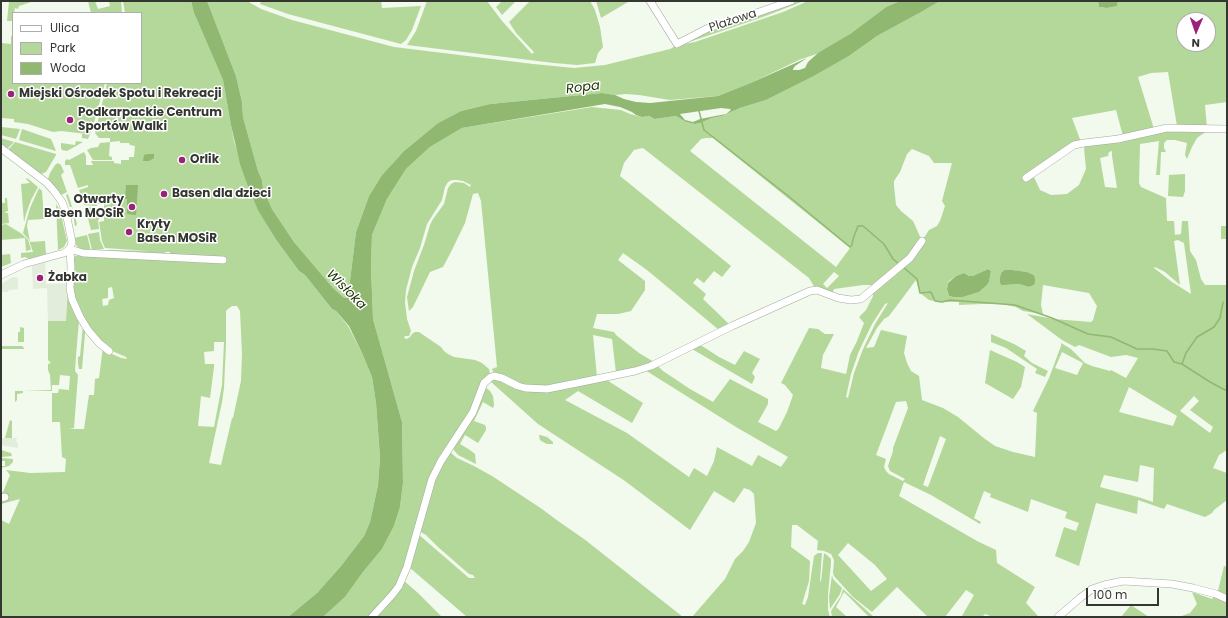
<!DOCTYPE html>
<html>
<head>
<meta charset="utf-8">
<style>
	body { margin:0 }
	#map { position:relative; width:1228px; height:618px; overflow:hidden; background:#f2f9ed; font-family:Poppins,sans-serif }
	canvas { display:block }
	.frame { position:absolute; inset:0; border:2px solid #333631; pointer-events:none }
	.legend { position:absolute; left:12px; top:12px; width:130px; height:72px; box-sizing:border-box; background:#fff; border:1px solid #adafad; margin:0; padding:5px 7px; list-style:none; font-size:12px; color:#333631 }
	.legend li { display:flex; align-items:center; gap:8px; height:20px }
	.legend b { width:20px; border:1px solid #adafad }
	.north { position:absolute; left:1176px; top:12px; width:40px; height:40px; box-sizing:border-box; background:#fff; border:1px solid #adafad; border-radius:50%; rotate:182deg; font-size:11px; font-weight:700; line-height:16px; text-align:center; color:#333631 }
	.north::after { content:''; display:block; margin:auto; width:14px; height:18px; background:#9c2179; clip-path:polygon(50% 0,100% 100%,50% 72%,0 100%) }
	.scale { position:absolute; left:1086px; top:588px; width:73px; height:18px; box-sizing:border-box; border:2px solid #333631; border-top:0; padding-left:5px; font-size:12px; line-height:14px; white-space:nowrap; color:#333631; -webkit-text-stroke:3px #fff; paint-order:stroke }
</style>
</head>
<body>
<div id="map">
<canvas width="1228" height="618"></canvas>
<div class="frame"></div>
<ul class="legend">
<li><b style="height:5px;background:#fff"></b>Ulica</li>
<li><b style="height:11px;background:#b4d79a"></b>Park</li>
<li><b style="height:11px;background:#90b871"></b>Woda</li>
</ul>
<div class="north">N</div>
<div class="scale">100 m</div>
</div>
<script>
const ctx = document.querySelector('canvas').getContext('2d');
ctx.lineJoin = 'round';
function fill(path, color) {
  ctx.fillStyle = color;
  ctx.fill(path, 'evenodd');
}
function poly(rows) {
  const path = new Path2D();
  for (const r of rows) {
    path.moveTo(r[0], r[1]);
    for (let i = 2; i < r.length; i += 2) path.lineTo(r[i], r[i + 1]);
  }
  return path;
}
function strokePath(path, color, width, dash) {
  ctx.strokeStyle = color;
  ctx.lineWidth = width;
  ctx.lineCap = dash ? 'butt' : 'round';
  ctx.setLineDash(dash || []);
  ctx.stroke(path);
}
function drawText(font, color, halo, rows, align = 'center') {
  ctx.font = font + ' Poppins,sans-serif';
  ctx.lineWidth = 3;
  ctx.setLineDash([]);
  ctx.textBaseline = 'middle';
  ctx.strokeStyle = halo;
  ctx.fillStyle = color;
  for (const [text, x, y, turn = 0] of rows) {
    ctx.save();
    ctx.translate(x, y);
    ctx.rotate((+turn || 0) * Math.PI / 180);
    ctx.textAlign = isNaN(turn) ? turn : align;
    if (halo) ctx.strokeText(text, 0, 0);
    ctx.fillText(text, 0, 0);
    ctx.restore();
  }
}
fill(poly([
	[45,262,46,284,68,283,66,321,48,321,47,288,33,289,32,266],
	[13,277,18,278,18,289,9,290,8,292,1,292,1,284],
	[1,438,17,438,16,441,18,443,18,448,1,445]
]), '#e2eddc');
fill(poly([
	[9,1,31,1,31,2,19,6,18,9,15,8,14,13,13,13,13,20,11,21,7,21],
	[88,1,95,1,98,9,110,6,109,1,121,1,122,13,91,13],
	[123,1,191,1,194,13,223,80,234,141,247,184,277,241,299,271,305,275,332,309,336,311,348,326,362,353,372,377,376,403,380,457,378,485,370,522,364,536,341,566,317,593,288,617,1,617,1,540,2,538,1,537,1,520,9,524,20,499,1,504,1,501,9,498,8,496,1,495,1,493,3,492,10,475,6,470,30,473,65,472,66,459,62,457,60,422,52,422,52,393,58,393,59,389,69,390,70,376,60,375,59,385,52,385,52,391,24,391,51,390,50,375,48,370,48,364,51,363,48,360,48,321,66,321,68,286,79,320,76,356,75,371,78,375,74,428,69,429,84,429,89,395,94,395,95,379,99,378,103,347,112,354,121,358,127,359,126,357,110,350,91,332,73,299,73,259,75,256,80,255,206,260,210,263,211,260,170,255,170,252,166,252,164,254,109,253,107,250,149,251,105,248,102,241,99,222,104,221,104,204,97,204,97,206,84,205,79,190,88,187,88,185,78,188,70,165,65,165,65,161,67,159,69,160,84,152,86,156,86,165,93,165,91,161,114,161,114,163,121,164,121,160,129,160,129,157,134,157,135,146,130,145,129,143,120,143,120,141,110,142,110,138,99,138,95,133,107,83,141,83,141,13,125,13],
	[112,287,114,298,109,300,108,305,103,306,102,299,108,298,108,288],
	[232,306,237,306,240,311,242,354,241,381,233,418,232,418,221,465,209,463,222,402,224,388,226,344,226,311,228,309],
	[214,342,224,342,222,385,214,427,198,426,201,396,210,398,214,367,214,364,205,364,204,352,214,351],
	[207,1,247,1,261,9,292,20,394,47,533,64,574,68,605,65,670,49,678,45,695,42,783,12,808,1,900,1,886,7,850,34,822,52,799,60,753,82,718,96,670,100,639,95,626,94,615,95,602,93,490,104,461,111,438,123,404,151,382,175,369,196,356,232,348,297,346,298,343,297,333,288,294,242,272,209,263,188,262,180,258,171,243,117,242,102,236,76],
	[261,1,381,1,382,8,421,6,412,30,406,40,401,44,288,14,260,4],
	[427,1,487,1,502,21,532,54,534,52,516,33,509,22,530,1,590,1,595,10,600,27,603,47,598,53,595,63,577,65,554,63,407,45,416,31],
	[502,1,516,1,502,15,496,7],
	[596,1,628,1,628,2,601,18],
	[794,1,804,1,763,17,692,41,681,43,701,33],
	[940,1,1098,1,1099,7,1107,8,1117,6,1118,1,1227,1,1227,102,1205,105,1207,128,1177,126,1168,72,1151,73,1138,77,1154,129,1123,136,1116,110,1072,118,1081,142,1072,144,1042,165,1032,173,1040,190,1051,195,1067,194,1079,185,1086,169,1084,148,1087,144,1097,142,1111,142,1125,140,1174,128,1189,131,1209,130,1201,135,1197,138,1192,147,1187,159,1185,155,1187,143,1175,140,1167,140,1164,143,1164,148,1166,152,1161,152,1160,175,1156,175,1159,141,1140,144,1139,183,1141,187,1166,198,1167,221,1174,221,1175,235,1181,234,1182,221,1188,221,1190,251,1196,260,1201,279,1205,285,1227,285,1227,450,1219,455,1213,468,1227,473,1227,500,1214,510,1212,513,1205,517,1167,504,1164,509,1138,500,1137,514,1096,503,1079,566,1055,556,1064,527,1076,531,1079,523,1065,518,1067,512,1031,499,1028,512,990,497,991,494,984,491,974,518,981,522,980,524,931,495,904,482,899,496,977,541,996,550,997,563,1035,587,1026,603,1039,617,993,617,985,614,982,617,962,617,962,616,974,595,966,590,945,617,928,617,897,587,872,612,853,597,834,576,833,573,834,560,831,554,824,551,817,550,818,541,797,525,792,525,791,547,810,561,809,581,802,604,805,605,808,597,814,556,818,553,822,553,820,580,821,582,824,553,827,555,831,559,831,563,828,594,828,610,830,617,692,617,725,579,735,559,743,551,749,542,756,523,754,494,750,490,744,488,734,503,714,491,690,530,625,481,538,424,490,381,497,378,521,389,534,391,559,389,605,379,643,403,632,423,578,391,565,400,627,433,689,477,694,468,707,476,714,461,717,447,752,466,758,455,781,467,788,457,736,427,645,370,657,365,663,371,690,389,713,402,730,379,768,399,768,404,758,422,776,431,779,428,787,412,793,395,785,385,781,383,809,328,818,329,825,334,834,334,823,355,821,368,846,374,847,370,850,355,857,341,864,323,859,317,866,310,873,296,873,290,898,269,897,267,872,288,871,285,863,285,834,289,832,294,815,288,809,278,643,148,638,149,634,150,624,163,620,176,731,266,722,277,714,271,704,283,697,278,693,283,706,294,703,299,730,325,719,330,647,270,623,253,618,260,645,281,645,290,631,311,618,314,597,314,593,328,614,332,616,335,639,353,654,362,641,367,616,373,612,339,593,335,597,377,539,387,529,387,516,384,499,374,494,374,492,369,497,367,481,201,478,193,473,194,465,223,451,252,443,267,430,272,413,307,409,311,407,297,414,271,424,245,430,225,433,219,444,204,448,188,451,184,455,182,464,183,470,187,471,185,463,181,457,180,452,180,448,182,445,187,442,200,427,224,420,248,412,267,406,290,405,302,407,319,411,331,409,336,405,336,404,338,407,339,410,337,412,334,415,332,419,332,441,347,444,351,448,354,454,357,475,360,482,363,489,369,490,374,482,383,471,411,434,469,429,480,407,561,400,580,395,589,369,617,323,617,345,597,363,572,382,549,394,526,400,507,403,483,402,422,373,319,371,268,372,235,387,199,406,169,430,147,462,128,592,107,621,110,630,114,642,117,650,116,652,118,655,119,676,116,686,122,695,124,700,123,712,118,722,116,740,108,766,100,814,76,849,56,877,36,923,11],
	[1184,20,1208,20,1208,44,1184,44],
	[706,138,713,138,850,248,836,267,690,151,701,139],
	[912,149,929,156,934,163,952,163,942,201,945,206,940,221,937,226,929,230,922,241,913,221,901,211,896,205,894,186,894,181,900,172,907,154],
	[1112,151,1112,156,1117,188,1105,187,1100,158,1108,156,1109,152],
	[1178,240,1184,243,1191,294,1172,282,1154,268,1155,267,1165,272,1180,285,1174,241],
	[988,269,991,271,989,282,986,286,979,292,963,297,953,297,949,296,947,289,948,282,956,276,964,273,969,276,973,276],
	[1004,270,1010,270,1027,272,1034,275,1035,278,1035,283,1034,285,1029,287,1019,284,1005,285,1001,285,1000,283,1000,277,1001,273],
	[834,272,839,276,827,288,823,284],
	[916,280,920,293,929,300,939,302,959,302,959,305,981,304,1002,304,1016,307,1023,311,1043,314,1041,305,1043,285,1089,293,1097,306,1093,320,1091,322,1054,319,1027,314,1062,340,1075,347,1079,345,1111,357,1126,355,1138,358,1126,378,1111,370,1110,371,1092,366,1085,363,1071,349,1061,343,1061,346,1049,378,1033,411,1037,413,1035,457,1013,452,995,446,985,439,958,417,943,408,922,400,919,376,911,371,907,363,904,353,907,336,881,330,874,347,866,348,877,328,884,319,889,316],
	[888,303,875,324,863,349,854,373,848,398,846,397,851,374,859,351,872,324,885,304],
	[1062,352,1083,363,1077,375,1055,368],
	[1129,387,1177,416,1173,426,1119,412],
	[1194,396,1199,401,1190,410,1213,427,1210,433,1180,411],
	[906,401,908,408,893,448,893,451,888,466,890,471,905,479,903,481,889,474,886,471,884,467,886,459,876,455,896,402],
	[940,436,946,439,928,487,923,485],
	[1140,465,1154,468,1153,502,1138,497,1100,487,1104,475,1138,482],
	[848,543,875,565,887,579,871,591,838,555],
	[11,36,13,36,13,83,105,83,92,130,91,131,88,139,82,138,82,134,87,134,61,131,53,132,28,124,28,122,28,124,14,122,14,119,1,118,1,43,11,44],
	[1,127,20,129,16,139,1,135],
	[22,129,51,139,56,151,19,140],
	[1,138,14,142,7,149,1,145],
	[76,141,83,142,67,151,62,150,61,148,61,143,75,145],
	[15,142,56,154,56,155,46,172,41,174,8,150],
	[110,142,109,156,112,157,112,160,93,160,87,150,91,148,98,147,100,143],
	[58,163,61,165,64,172,61,175,67,192,61,195,48,179,50,173,55,165],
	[1185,174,1185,191,1183,197,1168,196,1169,175],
	[27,178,38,187,31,200,26,214,24,222,21,184,30,183,26,179],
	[39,188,42,191,44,219,28,220,27,226,30,242,45,241,46,254,29,259,25,257,21,258,21,253,33,252,29,240,23,233,30,208],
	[68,194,74,213,77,224,76,226,75,226,72,207,70,207,66,195],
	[5,198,7,198,8,211,5,212,6,213,8,213,9,223,1,224,1,203,5,203],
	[56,204,60,210,67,241,64,247,58,250],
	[85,207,97,208,99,220,98,220,99,229,91,230],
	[6,224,22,234,28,240,31,249,30,250,26,251,25,238,1,240,1,225],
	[1221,226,1227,226,1227,239,1221,239],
	[99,232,100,240,104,249,92,250,88,234],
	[87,235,91,251,81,250,76,245,74,238],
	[10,254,11,263,1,267,1,255],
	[83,326,88,331,85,333,82,369,79,369,78,364,78,357,80,356],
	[20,327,24,328,24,342,18,342,18,332,20,332],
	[991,334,1014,344,1026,351,1024,356,1032,363,1048,371,1045,377,1035,373,1037,369,1006,348,991,342],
	[699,344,719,357,735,365,744,351,760,359,752,373,755,377,752,384,692,349],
	[1,346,22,346,24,348,23,391,23,393,17,394,17,400,15,402,15,391,23,391,24,349,1,349],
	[990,350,1017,362,1025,367,1021,387,1013,399,985,383],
	[485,387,490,391,493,396,494,405,493,408,483,402,474,421,485,425,486,428,486,430,478,443,465,435,460,444,470,450,475,454,476,464,458,455,453,449],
	[10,420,12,421,12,438,5,438],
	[539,435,540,435,547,437,553,442,553,444,547,444,543,442,540,440],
	[1,450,11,453,12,456,1,457],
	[450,452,457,458,474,466,492,476,542,509,558,521,584,539,683,617,467,617,409,567,418,534,469,578,475,578,473,575,469,574,438,547,426,535,419,531,433,481],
	[1,458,13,459,13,462,9,466,1,468,1,466,5,466,5,461,1,461],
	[1224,566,1227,567,1227,595,1218,591],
	[832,575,833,579,842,588,840,594,830,609,829,597],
	[403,580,418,593,442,617,373,617],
	[843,589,864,608,874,617,869,617,844,592,836,607,847,617,832,617,831,611,841,596],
	[1192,592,1212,599,1214,596,1227,602,1227,617,1179,617,1190,613,1197,604],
	[1131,605,1149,617,1121,617]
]), '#b4d79a');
fill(poly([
	[191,1,207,1,209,6,236,76,242,102,243,117,258,171,262,180,263,188,272,209,294,242,333,288,343,297,346,298,348,297,356,232,369,196,382,175,404,151,438,123,461,111,490,104,602,93,615,95,624,99,636,102,650,103,718,96,753,82,807,58,795,66,793,69,793,70,799,70,805,68,808,62,818,53,850,34,886,7,900,1,940,1,923,11,877,36,849,56,814,76,766,100,740,108,722,116,712,118,700,123,695,124,686,122,676,116,655,119,652,118,650,116,642,117,636,115,632,112,620,107,605,104,462,128,430,147,406,169,387,199,372,235,371,268,373,319,402,422,403,483,400,507,394,526,382,549,363,572,345,597,323,617,288,617,317,593,341,566,364,536,370,522,378,485,380,457,376,403,372,377,362,353,349,326,336,311,332,309,305,275,299,271,277,241,258,210,247,184,240,164,231,125,223,80,194,13],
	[721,108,730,109,731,110,726,114,700,119,693,122,685,120,680,114],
	[1098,1,1118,1,1117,6,1107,8,1099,7],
	[148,154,154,154,154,158,149,161,143,161,144,155],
	[126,185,138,185,136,215,127,214,127,199,125,199],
	[988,269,991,271,989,282,986,286,979,292,963,297,953,297,949,296,947,289,948,283,956,276,964,273,969,276,973,276],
	[1004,270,1012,270,1027,272,1034,275,1035,278,1035,283,1034,285,1029,287,1019,284,1005,285,1001,285,1000,283,1000,277,1001,273]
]), '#90b871');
strokePath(poly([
	[699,111,704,130,787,195,850,247,852,245,853,239,858,226,863,226,884,244,893,259,899,264],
	[903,267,917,279,920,293,931,292,935,301,942,302,950,300,1015,305,1052,318,1088,334,1111,337,1137,349,1153,349,1167,351,1174,362,1182,364,1210,382,1225,390,1227,389],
	[1182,364,1186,353,1197,337,1214,327,1220,318,1223,302]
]), '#90b871', 1.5);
const minor = poly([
	[650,1,677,44,708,28,739,19,791,1],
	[1,148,47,183,54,191,62,202,66,213,72,242,70,249,71,267,70,288,72,299,80,317,88,330,99,343,109,351],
	[1026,178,1074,145,1084,143,1118,139,1167,128,1227,129],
	[70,249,83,253,223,260],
	[1,275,24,264,64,253,70,249],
	[1,498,5,497],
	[372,617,393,594,399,586,407,567,432,479,441,461,473,412,484,383,491,377,494,376,502,378,518,386,525,388,547,389,582,382,635,371,651,366,732,326,810,291,817,290,838,298,851,300,861,299,910,258,922,241],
	[1058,617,1080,598,1092,589,1104,585,1123,581,1172,584,1193,588,1216,594,1227,599]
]);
strokePath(minor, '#a3a99f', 8);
strokePath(minor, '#fff', 7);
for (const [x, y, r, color] of [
	[11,94,4,"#9c2179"],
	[70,120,4,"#9c2179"],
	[182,160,4,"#9c2179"],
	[164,194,4,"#9c2179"],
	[132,207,4,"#9c2179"],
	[129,232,4,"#9c2179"],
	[40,278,4,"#9c2179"]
]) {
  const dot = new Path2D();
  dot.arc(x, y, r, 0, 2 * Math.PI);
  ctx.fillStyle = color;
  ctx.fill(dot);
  strokePath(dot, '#fff', 1.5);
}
drawText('12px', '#333631', '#fff', [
	["Plażowa",733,21,-18]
]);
drawText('bold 12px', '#333631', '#fff', [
	["Miejski Ośrodek Spotu i Rekreacji",19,94],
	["Podkarpackie Centrum",78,113],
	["Sportów Walki",78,127],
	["Orlik",190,160],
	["Basen dla dzieci",172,194],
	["Otwarty",124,200,"right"],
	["Basen MOSiR",124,214,"right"],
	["Kryty",137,225],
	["Basen MOSiR",137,239],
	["Żabka",48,278]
], 'left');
drawText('italic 13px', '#1a3200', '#fff', [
	["Ropa",583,88,-7],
	["Wisłoka",346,290,45]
]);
</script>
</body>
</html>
